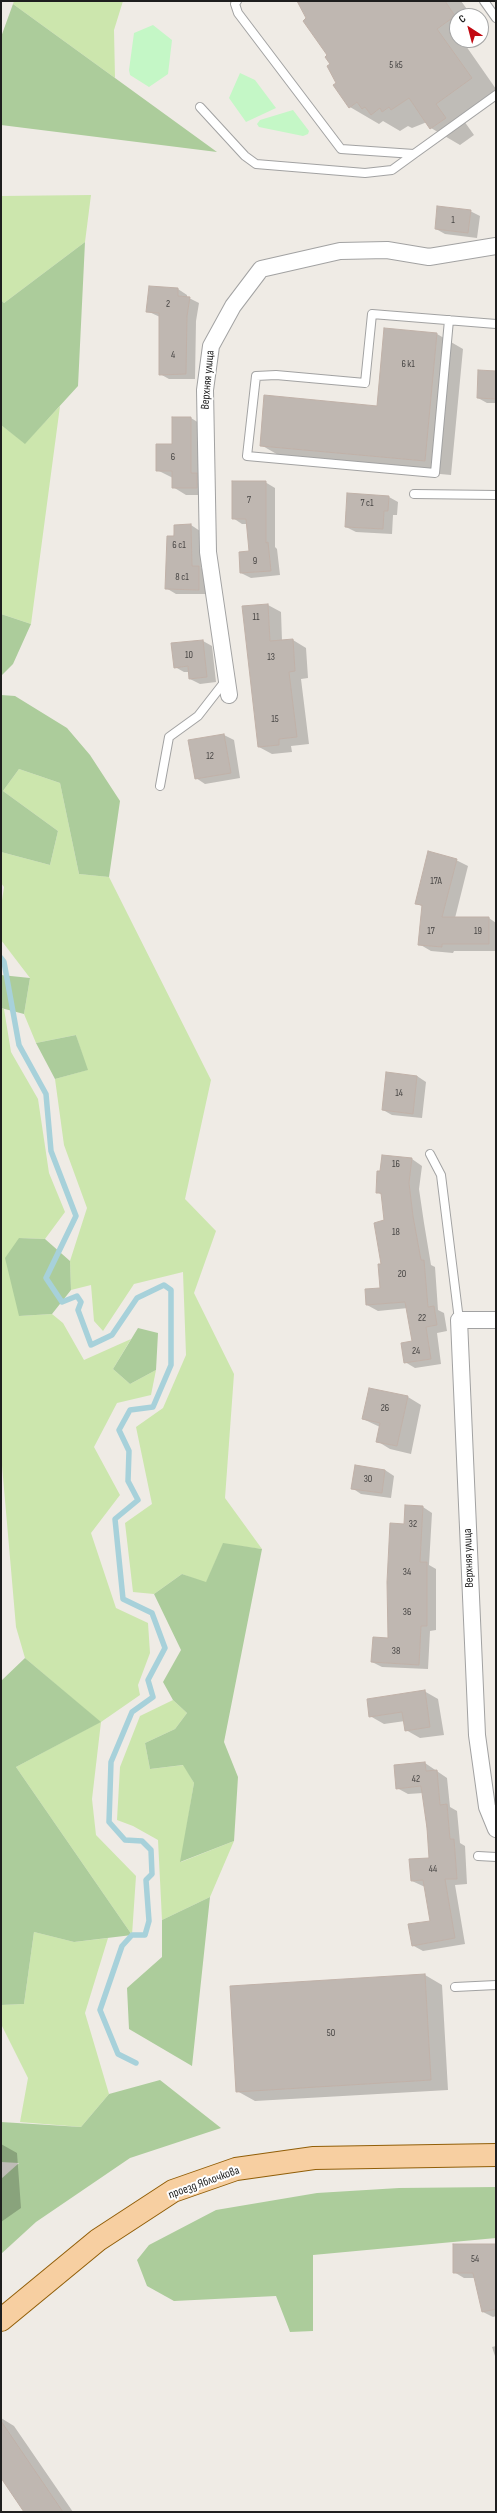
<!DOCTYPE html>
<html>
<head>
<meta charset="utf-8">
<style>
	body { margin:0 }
	#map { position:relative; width:497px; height:2513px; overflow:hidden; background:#efebe5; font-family:"Sofia Sans Condensed",sans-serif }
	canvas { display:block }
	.frame { position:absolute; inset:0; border:2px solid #1e1e1e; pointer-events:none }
	.north { position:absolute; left:449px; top:8px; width:40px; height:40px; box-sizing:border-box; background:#fff; border:1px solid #a5a5a5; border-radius:50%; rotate:324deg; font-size:11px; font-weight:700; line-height:16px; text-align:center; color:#1e1e1e }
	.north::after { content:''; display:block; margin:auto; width:14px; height:18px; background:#c20a12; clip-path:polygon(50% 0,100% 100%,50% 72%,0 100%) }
</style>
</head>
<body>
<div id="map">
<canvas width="497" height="2513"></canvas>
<div class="frame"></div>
<div class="north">С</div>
</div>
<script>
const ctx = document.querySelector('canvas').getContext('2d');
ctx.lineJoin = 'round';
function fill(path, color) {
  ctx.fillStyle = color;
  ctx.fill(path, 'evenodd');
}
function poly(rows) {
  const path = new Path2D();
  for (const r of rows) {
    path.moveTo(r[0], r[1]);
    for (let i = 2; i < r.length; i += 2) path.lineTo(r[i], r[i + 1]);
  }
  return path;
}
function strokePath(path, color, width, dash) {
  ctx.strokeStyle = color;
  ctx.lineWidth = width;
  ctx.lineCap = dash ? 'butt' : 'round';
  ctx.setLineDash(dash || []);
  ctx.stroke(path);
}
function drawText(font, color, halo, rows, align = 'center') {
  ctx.font = font + ' "Sofia Sans Condensed",sans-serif';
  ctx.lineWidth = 4;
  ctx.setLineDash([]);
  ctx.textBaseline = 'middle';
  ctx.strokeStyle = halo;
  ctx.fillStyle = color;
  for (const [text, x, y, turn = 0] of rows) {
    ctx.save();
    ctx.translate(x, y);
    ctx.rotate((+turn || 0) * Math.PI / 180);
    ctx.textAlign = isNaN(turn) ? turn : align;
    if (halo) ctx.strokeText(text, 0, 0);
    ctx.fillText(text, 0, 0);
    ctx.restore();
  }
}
fill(poly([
	[14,1,123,1,114,30,115,78,13,4],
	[91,195,85,242,4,303,1,300,1,196],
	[60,406,31,624,1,614,1,425,25,443],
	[19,769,60,783,79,874,109,877,211,1080,185,1199,216,1231,194,1293,234,1374,225,1498,262,1549,223,1544,206,1583,182,1574,154,1594,133,1592,125,1523,152,1504,136,1427,163,1408,186,1355,183,1272,134,1284,103,1331,94,1321,91,1285,71,1290,70,1261,87,1208,64,1145,55,1079,87,1070,76,1035,36,1043,24,1014,30,978,1,940,1,907,4,887,1,883,1,852,50,865,58,831,3,791],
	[1,1008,4,1009,11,1052,38,1099,49,1173,65,1212,45,1239,19,1238,19,1316,52,1314,63,1323,84,1360,131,1339,113,1369,130,1384,156,1370,151,1395,117,1403,94,1447,120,1495,91,1533,116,1608,148,1623,150,1653,138,1685,140,1695,101,1722,92,1799,96,1835,136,1876,132,1935,16,1767,100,1722,25,1658,16,1627,1,1454],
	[173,1700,187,1713,175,1729,145,1743,150,1769,184,1765,194,1783,181,1862,234,1841,210,1897,162,1920,158,1840,133,1826,117,1820,120,1767,140,1716],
	[34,1932,74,1942,108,1938,85,2013,109,2094,81,2127,20,2122,28,2078,1,2024,1,2005,24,2004]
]), '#cce6ad');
fill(poly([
	[13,4,217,152,1,125,1,37],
	[85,242,78,386,25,444,1,425,1,300,4,303],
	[1,614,31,624,13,664,1,676],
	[1,695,15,696,67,728,90,755,120,801,109,877,79,874,60,783,19,769,3,791,58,831,50,865,1,852],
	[1,975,30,978,24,1014,1,1008],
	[76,1035,88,1070,55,1079,36,1043],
	[19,1238,45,1239,70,1261,71,1290,52,1314,19,1316,5,1258],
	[138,1328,158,1333,156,1370,130,1384,113,1369],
	[223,1543,262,1549,224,1742,238,1777,234,1841,180,1862,194,1783,183,1765,150,1769,145,1743,175,1729,187,1713,173,1700,163,1682,181,1650,154,1594,182,1574,206,1582],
	[25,1658,101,1722,16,1767,132,1935,74,1942,34,1932,24,2004,1,2005,1,1681],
	[210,1897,192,2066,129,2029,127,1988,162,1957,162,1920],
	[160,2080,221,2128,130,2158,36,2222,1,2254,1,2179,19,2163,1,2162,1,2122,81,2127,109,2094],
	[496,2187,496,2238,313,2255,313,2331,290,2332,276,2296,174,2301,147,2286,137,2260,149,2245,216,2210,317,2193,399,2188]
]), '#accc9b');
fill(poly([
	[153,25,172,40,168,74,149,87,130,75,129,70,134,33],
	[240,73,255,80,276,108,246,122,229,98],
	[293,110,309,131,308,134,303,136,259,127,257,124,260,120]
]), '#c4f7c6');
fill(poly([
	[298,1,461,1,472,16,457,16,457,40,474,40,466,46,496,89,496,98,464,121,474,135,460,145,431,128,427,122,412,128,408,126,400,131,383,121,379,124,350,107,335,85,337,84,329,56],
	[481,29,484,33,481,35],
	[470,211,480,216,477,238,445,234,436,229],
	[178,289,187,295,187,297,199,303,196,321,195,379,169,379,160,374,160,317,147,311],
	[437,334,463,349,451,475,287,460,261,445,378,407],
	[496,372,496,403,487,403,478,398],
	[191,418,204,426,211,495,186,495,173,487,173,478,157,470],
	[265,482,275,488,275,547,277,549,280,575,251,578,241,573,250,552,248,524,242,524,233,518],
	[389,497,398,502,397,515,393,515,392,534,356,532,346,527],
	[191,525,200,531,201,568,208,572,208,594,176,594,166,588,175,526],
	[268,605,281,612,282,641,293,640,306,648,308,678,301,679,309,744,291,746,292,752,272,754,259,747],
	[203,641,212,646,216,682,200,684,190,679,190,672,184,672,175,667],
	[224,735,234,740,240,778,205,784,196,778,190,741],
	[456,860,468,866,455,918,489,918,496,923,496,951,454,951,453,953,431,951,419,944,423,907,416,903],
	[417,1076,426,1082,422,1118,392,1115,383,1110],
	[412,1159,422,1166,419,1189,424,1223,431,1265,435,1267,438,1310,444,1313,447,1331,437,1333,441,1364,415,1368,405,1362,413,1342,408,1308,378,1311,367,1305,381,1289,385,1221,382,1195,377,1192],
	[369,1389,408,1397,421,1405,411,1454,390,1449,377,1441,380,1427,363,1419],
	[355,1466,385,1470,394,1476,391,1498,361,1494,352,1488],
	[423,1507,432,1513,429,1565,436,1569,436,1630,430,1631,428,1669,382,1667,372,1662,389,1639,405,1525],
	[424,1691,438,1699,444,1735,420,1738,406,1730,405,1721,384,1724,370,1716],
	[425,1763,447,1778,450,1807,457,1811,460,1843,465,1846,467,1884,455,1885,465,1944,423,1951,412,1945,431,1921,425,1887,412,1881,430,1859,423,1793,408,1794,397,1788],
	[425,1975,442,1985,448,2090,255,2101,237,2091],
	[1,2144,17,2153,21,2208,1,2222],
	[496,2245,496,2316,493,2317,483,2312,475,2278,464,2278,454,2272],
	[496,2346,496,2359,492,2347],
	[1,2418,14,2426,73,2512,25,2512,1,2476]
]), '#0003');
strokePath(poly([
	[1,958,4,962,19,1045,46,1094,51,1151,76,1216,46,1278,62,1302,77,1296,81,1302,78,1310,91,1345,112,1335,137,1298,164,1285,171,1290,171,1365,153,1407,130,1410,119,1430,129,1451,128,1481,138,1500,115,1519,123,1599,152,1613,165,1648,148,1680,153,1697,132,1712,111,1762,109,1822,125,1840,142,1841,151,1850,152,1874,146,1880,149,1921,145,1935,132,1935,122,1946,100,2010,118,2054,136,2063]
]), '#a7d1da', 5.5);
const building = poly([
	[297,1,445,1,455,16,437,29,472,78,436,104,446,118,430,129,409,98,391,110,389,107,382,112,380,108,371,115,365,107,362,109,357,102,349,108,333,85,336,83,327,66,330,64,325,57,327,55,303,21,306,18,297,1],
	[437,206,471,210,468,233,435,229,437,206],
	[149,286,178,288,178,296,190,297,187,316,186,374,159,375,159,313,146,312,149,286],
	[384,328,437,333,425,461,260,446,264,395,377,406,384,328],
	[478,370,496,371,496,399,477,398,478,370],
	[172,417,191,417,191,473,197,473,197,488,172,488,172,471,156,471,156,444,172,444,172,417],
	[232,481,266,481,266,543,268,542,271,571,240,573,239,552,249,551,246,519,232,519,232,481],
	[347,493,389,496,388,511,384,511,383,529,345,527,347,493],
	[191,524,192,566,199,566,199,590,165,589,167,536,174,536,174,525,191,524],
	[268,604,270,641,293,639,295,671,289,672,297,737,279,739,279,745,258,747,242,606,268,604],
	[203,640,207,677,189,679,188,666,174,668,171,643,203,640],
	[224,734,231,773,195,779,188,740,224,734],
	[428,851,457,859,442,917,489,917,489,944,442,944,442,947,418,945,422,905,415,904,428,851],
	[386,1072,417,1076,413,1114,382,1110,386,1072],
	[382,1155,412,1158,409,1183,413,1216,421,1260,424,1260,428,1307,434,1306,437,1325,426,1327,431,1359,404,1363,401,1343,412,1341,405,1302,366,1305,365,1289,380,1288,378,1264,381,1264,374,1223,384,1220,381,1193,376,1193,377,1171,380,1171,382,1155],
	[369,1388,408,1396,397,1446,376,1442,380,1423,362,1419,369,1388],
	[355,1465,385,1470,382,1493,351,1489,355,1465],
	[405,1505,423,1506,420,1562,427,1562,427,1626,421,1626,419,1665,371,1662,373,1637,388,1638,387,1582,390,1523,404,1524,405,1505],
	[425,1690,430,1727,405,1731,402,1712,369,1717,367,1699,425,1690],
	[425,1762,426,1771,437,1770,440,1805,447,1804,450,1839,454,1839,457,1879,445,1879,455,1938,412,1946,408,1924,430,1921,423,1880,411,1881,409,1859,429,1858,427,1828,421,1786,396,1789,394,1765,425,1762],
	[425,1974,431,2080,236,2092,230,1986,425,1974],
	[453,2244,496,2244,496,2309,482,2312,473,2273,453,2273,453,2244],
	[1,2421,63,2512,24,2512,1,2478,1,2421]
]);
fill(building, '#bfb7b1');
strokePath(building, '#c0b1a8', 1);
const service = poly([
	[237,1,235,4,238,13,341,149,414,154,496,95],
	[484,1,496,18],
	[200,107,245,156,256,164,365,173,392,170,414,154],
	[449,320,435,473,247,456,256,376,276,375,365,383,372,314,496,324],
	[414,494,496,495],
	[160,786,169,737,198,716,226,680],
	[430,1154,441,1175,459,1320],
	[478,1856,496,1857],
	[455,1987,496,1985]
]);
const minor = poly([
	[229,695,208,552,205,390,211,346,233,306,261,269,340,251,387,250,429,257,496,246],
	[496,1320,459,1320,477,1735,487,1807,496,1829]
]);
const primary = poly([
	[1,2320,98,2240,173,2191,236,2169,314,2158,496,2155]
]);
strokePath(service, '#a2a2a2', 10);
strokePath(minor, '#a2a2a2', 18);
strokePath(primary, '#915e08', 24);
strokePath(service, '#fff', 8);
strokePath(minor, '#fff', 16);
strokePath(primary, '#f7cfa1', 22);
drawText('10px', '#464443', null, [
	["5 к5",396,65],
	["1",453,220],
	["2",168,304],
	["4",173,355],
	["6 к1",408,364],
	["6",173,457],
	["7",249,500],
	["7 с1",367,503],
	["6 с1",179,545],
	["9",255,561],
	["8 с1",182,577],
	["11",256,617],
	["10",189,655],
	["13",271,657],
	["15",275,719],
	["12",210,756],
	["17А",436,881],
	["17",431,931],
	["19",478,931],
	["14",399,1093],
	["16",396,1164],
	["18",396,1232],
	["20",402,1274],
	["22",422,1318],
	["24",416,1351],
	["26",385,1408],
	["30",368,1479],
	["32",413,1524],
	["34",407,1572],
	["36",407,1612],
	["38",396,1651],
	["42",416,1779],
	["44",433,1869],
	["50",331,2033],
	["54",475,2259]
]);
drawText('12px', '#1e1e1e', '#fff', [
	["Верхняя улица",208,380,-85],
	["Верхняя улица",469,1558,-92],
	["проезд Яблочкова",204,2183,-20]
]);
</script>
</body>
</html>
